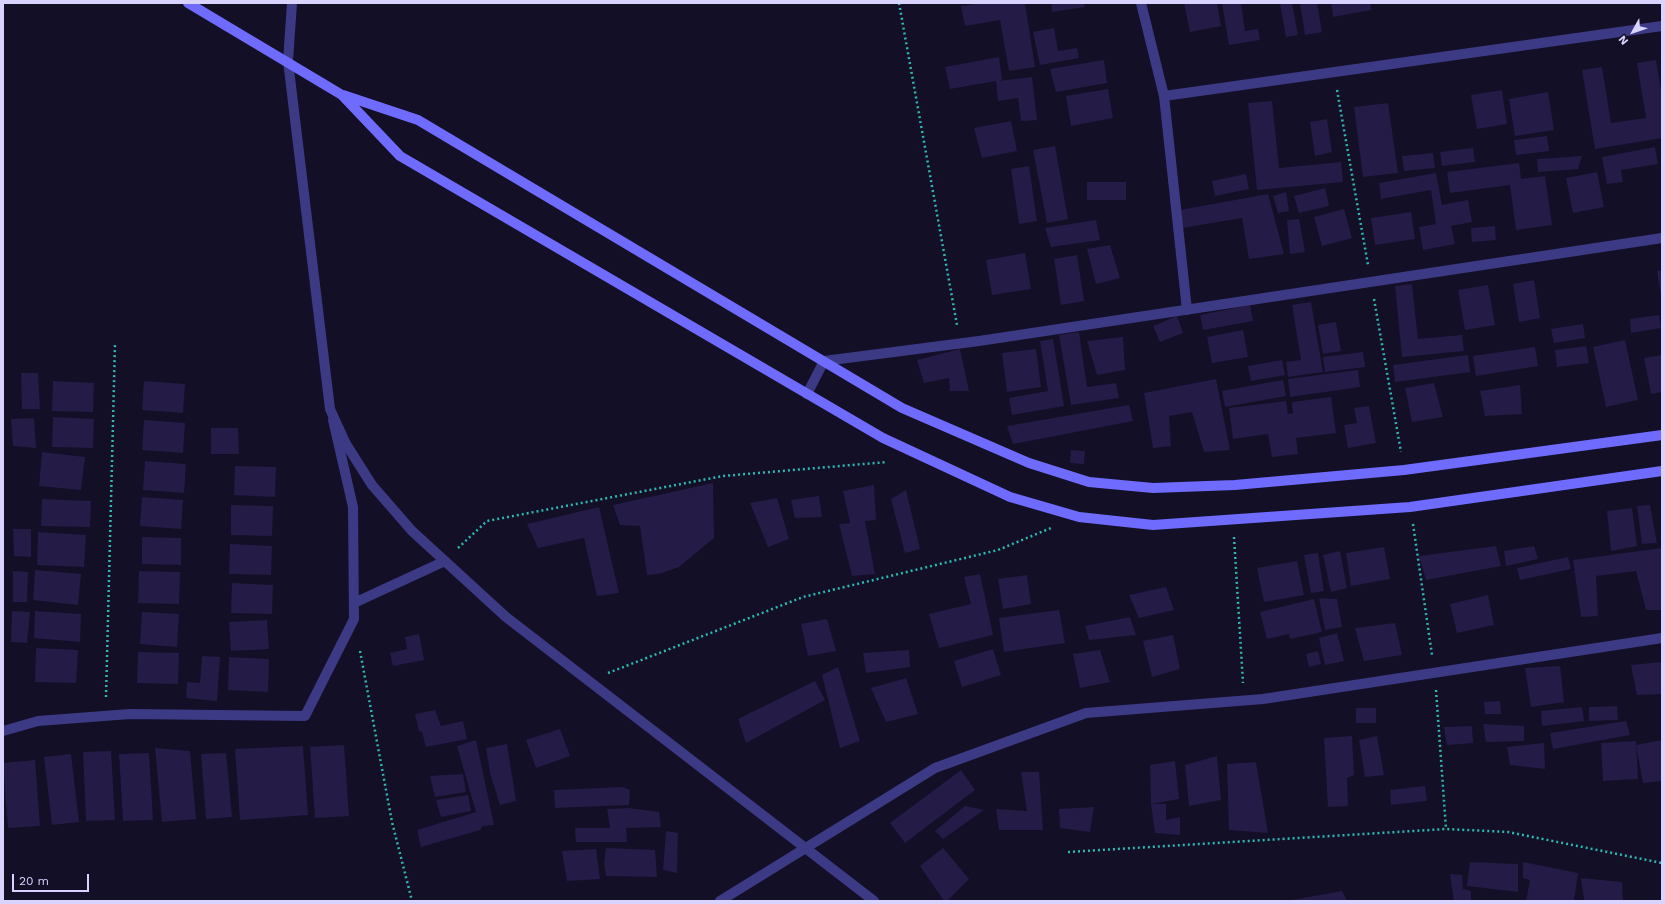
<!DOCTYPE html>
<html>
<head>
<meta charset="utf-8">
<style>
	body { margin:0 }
	#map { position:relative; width:1665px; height:904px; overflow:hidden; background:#130f26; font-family:"Work Sans",sans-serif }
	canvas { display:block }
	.frame { position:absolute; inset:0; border:4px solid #d9d4ff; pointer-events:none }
	.north { position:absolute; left:1613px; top:12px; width:40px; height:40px; -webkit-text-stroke:3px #130f26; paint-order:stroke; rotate:230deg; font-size:11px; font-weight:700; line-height:16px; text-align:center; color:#d9d4ff }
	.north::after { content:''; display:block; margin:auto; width:14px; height:18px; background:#d9d4ff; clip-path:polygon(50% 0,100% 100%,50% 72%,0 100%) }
	.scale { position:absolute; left:12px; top:874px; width:77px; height:18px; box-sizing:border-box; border:2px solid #d9d4ff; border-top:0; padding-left:5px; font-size:12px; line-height:14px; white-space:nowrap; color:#d9d4ff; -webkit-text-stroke:3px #130f26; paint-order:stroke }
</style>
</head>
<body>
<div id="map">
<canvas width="1665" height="904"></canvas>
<div class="frame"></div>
<div class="north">N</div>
<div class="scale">20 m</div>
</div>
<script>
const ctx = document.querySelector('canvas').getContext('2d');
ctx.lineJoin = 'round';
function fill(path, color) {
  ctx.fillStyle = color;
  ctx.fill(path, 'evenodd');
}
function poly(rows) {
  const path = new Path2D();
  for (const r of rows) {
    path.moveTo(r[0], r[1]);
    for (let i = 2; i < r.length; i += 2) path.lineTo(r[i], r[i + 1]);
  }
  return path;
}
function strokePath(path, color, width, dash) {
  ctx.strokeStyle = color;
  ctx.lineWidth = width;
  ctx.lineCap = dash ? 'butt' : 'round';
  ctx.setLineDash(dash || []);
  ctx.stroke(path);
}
fill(poly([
	[981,3,1025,3,1035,67,1009,71,1000,20,965,26,961,6],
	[1051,3,1084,3,1085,7,1052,12],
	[1184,3,1217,3,1221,26,1190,32],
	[1222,3,1241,3,1245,31,1258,29,1260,40,1229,45],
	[1280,3,1292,3,1298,35,1286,37],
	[1300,3,1317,3,1322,32,1305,35],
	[1331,3,1370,3,1371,10,1333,17],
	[1054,28,1058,51,1077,48,1079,58,1040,65,1033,32],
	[999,57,1002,80,998,81,1032,77,1037,120,1021,121,1018,98,998,101,996,81,950,89,945,67],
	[1104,60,1107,83,1056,92,1050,69],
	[1656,60,1662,97,1662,138,1595,149,1582,70,1602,67,1611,123,1646,118,1637,63],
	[1108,89,1113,118,1071,126,1066,96],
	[1502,90,1507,124,1477,129,1471,95],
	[1548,92,1554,130,1515,136,1509,99],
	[1272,101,1279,168,1341,162,1343,182,1257,190,1248,103],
	[1388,103,1398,173,1363,177,1354,107],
	[1327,119,1332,152,1315,156,1310,122],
	[1011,121,1017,151,982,158,974,128],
	[1547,136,1549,151,1516,155,1514,140],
	[1055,146,1068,219,1047,223,1033,150],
	[1655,147,1658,164,1621,170,1623,182,1607,184,1602,157],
	[1473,148,1475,162,1442,166,1440,152],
	[1433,153,1435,168,1404,171,1402,156],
	[1582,156,1578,169,1538,172,1537,159],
	[1519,163,1521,179,1545,176,1552,225,1516,230,1510,185,1450,193,1447,172],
	[1029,166,1037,221,1019,224,1011,169],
	[1597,172,1604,207,1573,213,1566,178],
	[1436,173,1442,205,1468,200,1472,222,1451,226,1455,244,1423,250,1419,227,1436,224,1431,190,1381,199,1379,183],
	[1246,174,1249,189,1215,196,1212,181],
	[1087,182,1126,182,1126,200,1087,200],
	[1325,188,1329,206,1299,213,1294,196],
	[1286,192,1289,211,1278,213,1273,196],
	[1268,194,1284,254,1249,259,1242,218,1183,228,1180,210],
	[1344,209,1352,238,1322,246,1314,217],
	[1411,212,1415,239,1375,245,1371,218],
	[1299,219,1305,252,1290,254,1287,220],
	[1096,220,1100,240,1051,247,1045,228],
	[1495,226,1496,240,1472,242,1471,228],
	[1110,245,1120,278,1096,284,1087,249],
	[1025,253,1031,289,992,295,986,260],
	[1077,255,1084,301,1061,305,1054,259],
	[1662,270,1662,295,1661,295,1657,271],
	[1534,280,1540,318,1519,322,1513,284],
	[1412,284,1418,339,1462,335,1464,351,1402,357,1395,286],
	[1488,285,1495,325,1465,330,1458,290],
	[1311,302,1323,372,1288,377,1286,362,1301,360,1292,305],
	[1250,305,1253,321,1203,330,1200,315],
	[1659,315,1661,328,1631,333,1630,319],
	[1177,316,1183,333,1160,342,1153,326],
	[1336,322,1341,351,1323,354,1318,325],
	[1583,324,1585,338,1554,343,1551,329],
	[1243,330,1248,357,1212,363,1207,337],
	[1079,332,1087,387,1116,383,1119,398,1071,405,1059,335],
	[1123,337,1125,370,1097,375,1087,341],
	[1053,339,1064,406,1012,415,1009,398,1048,391,1040,341],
	[1625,340,1638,400,1606,407,1593,347],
	[1586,346,1589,363,1557,367,1555,350],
	[1535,347,1538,366,1476,376,1473,356],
	[960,349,969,391,950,391,949,378,924,383,917,360],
	[1036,349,1041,387,1007,392,1002,353],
	[1363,352,1365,367,1325,372,1323,357],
	[1468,355,1470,372,1395,382,1393,365],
	[1662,355,1662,392,1651,394,1644,358],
	[1282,360,1285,375,1251,381,1248,366],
	[1358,370,1360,387,1290,397,1288,379],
	[21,373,38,373,40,409,22,409],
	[1216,379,1230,450,1204,452,1192,412,1169,416,1171,446,1153,448,1144,393],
	[1283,380,1286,396,1225,407,1222,391],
	[53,381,94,383,93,412,52,411],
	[144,381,185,384,183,413,142,410],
	[1434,383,1443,417,1412,422,1405,388],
	[1520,385,1522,414,1485,416,1480,391],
	[1331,397,1336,433,1296,438,1298,454,1272,457,1268,434,1233,439,1229,408,1286,401,1288,414,1293,413,1292,402],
	[1129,405,1133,421,1013,444,1007,426],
	[1369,406,1376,443,1348,448,1344,425,1357,423,1354,408],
	[53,417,94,419,93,448,52,447],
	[34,418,36,448,13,446,11,419],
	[144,420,185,423,183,453,142,450],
	[211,428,238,428,239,454,211,454],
	[1071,450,1085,451,1084,464,1070,463],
	[42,452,85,457,81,490,39,486],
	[145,461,186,464,184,493,143,490],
	[235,466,276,467,275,497,234,495],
	[713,483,714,538,679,567,659,574,647,575,640,526,620,525,613,505],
	[874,485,876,520,865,521,875,574,852,576,839,524,850,523,843,491],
	[906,490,920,549,905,553,891,499],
	[819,496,822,517,795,518,791,500],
	[142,497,183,500,181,529,140,526],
	[777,498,789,539,768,547,750,503],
	[42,499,91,501,90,527,41,526],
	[231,505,273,506,272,536,231,535],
	[1650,505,1657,543,1642,544,1637,506],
	[599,507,619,593,597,596,584,538,538,548,527,524],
	[1632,508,1637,546,1611,551,1607,511],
	[13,529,31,529,31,557,14,556],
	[38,532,86,535,84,567,37,565],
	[142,537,181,538,181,565,142,564],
	[230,544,272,546,271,575,229,574],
	[1496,546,1501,566,1426,580,1419,556],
	[1534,546,1538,559,1506,566,1504,551],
	[1384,547,1390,579,1351,586,1346,553],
	[1662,548,1662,610,1646,610,1636,571,1596,576,1598,616,1581,617,1573,560],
	[1340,551,1347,588,1331,592,1323,555],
	[1318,553,1324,591,1311,593,1304,555],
	[1568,557,1571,569,1520,580,1517,568],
	[1297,561,1304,595,1264,602,1257,568],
	[35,570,81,574,78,605,33,600],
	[13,571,28,572,27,602,13,602],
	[139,571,180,572,179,604,138,603],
	[980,574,993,635,939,648,929,614,971,604,964,577],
	[1027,575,1031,604,1003,609,998,579],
	[232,583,273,585,272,614,231,613],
	[1166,587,1174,610,1139,618,1129,595],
	[1488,595,1494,625,1457,633,1450,604],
	[1319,598,1337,599,1342,627,1325,630],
	[1314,599,1322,632,1290,639,1289,634,1267,639,1260,612],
	[1059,610,1065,643,1004,652,999,618],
	[12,611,30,612,27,643,11,642],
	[35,611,81,614,80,642,34,638],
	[142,612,179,614,177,647,140,644],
	[1130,617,1136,635,1089,640,1085,626],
	[827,619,836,651,808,656,801,624],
	[267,620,269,649,231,651,229,622],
	[1395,623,1402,655,1364,661,1355,628],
	[1337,633,1344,661,1325,665,1319,638],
	[419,634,424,660,393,666,390,653,407,649,405,637],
	[1173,635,1180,669,1152,677,1143,641],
	[36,648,78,650,76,683,35,682],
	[993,649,1001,675,962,687,954,661],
	[909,650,910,667,866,673,863,653],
	[1100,650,1110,682,1080,688,1073,654],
	[1318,651,1321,664,1309,667,1306,654],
	[138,652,179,653,178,684,137,683],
	[202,656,220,657,217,701,186,698,187,682,200,683],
	[229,657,269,659,268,692,228,690],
	[1662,662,1662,694,1637,695,1631,665],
	[1560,666,1564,702,1531,707,1525,668],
	[838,667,860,741,840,748,822,675],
	[906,678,918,714,886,722,871,688],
	[815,681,825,700,746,743,738,719],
	[1500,701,1501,714,1485,714,1484,702],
	[1617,706,1618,720,1589,721,1589,707],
	[1582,707,1584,721,1542,726,1541,711],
	[1356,708,1376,708,1376,723,1356,723],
	[435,710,441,726,463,721,467,739,426,747,422,732,419,731,415,714],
	[1626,721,1630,735,1553,749,1550,733],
	[1483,724,1524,726,1524,741,1486,742],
	[1472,726,1473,743,1447,745,1444,727],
	[560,729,570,756,536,768,526,740],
	[1352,736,1354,775,1347,778,1348,806,1328,807,1324,738],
	[1377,736,1384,775,1365,777,1359,740],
	[476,740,494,825,483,826,480,830,421,847,417,830,476,812,457,746],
	[1662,740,1662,781,1643,783,1636,745],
	[1636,741,1638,779,1603,781,1601,743],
	[1544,743,1545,769,1510,765,1507,747],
	[507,744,516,801,500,805,490,773,486,748],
	[344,745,349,816,315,818,310,747],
	[303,746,308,815,240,820,235,749],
	[155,748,190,751,196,819,162,822],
	[111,751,115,820,86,821,83,752],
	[149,753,153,820,123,821,119,754],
	[226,753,232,817,206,819,201,754],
	[71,754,79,822,52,825,44,757],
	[1217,756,1221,800,1189,806,1185,765],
	[35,760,40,826,8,828,3,763],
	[1175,761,1179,799,1151,804,1166,804,1166,820,1180,817,1180,835,1155,833,1151,804,1150,765],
	[1256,762,1268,833,1229,830,1227,764],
	[961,770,975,790,905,843,890,823],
	[1021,772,1039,772,1043,830,999,830,996,809,1027,811],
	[463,774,466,792,435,797,430,776],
	[1425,786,1427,801,1391,805,1390,790],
	[623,787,630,790,629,805,555,808,554,790],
	[468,795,471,811,441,817,436,800],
	[965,806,984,810,943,839,935,831],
	[1094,807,1090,832,1060,828,1059,809],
	[629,808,659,812,661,827,626,828,627,842,576,842,575,828,610,828,607,809],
	[666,831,678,833,677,873,663,870],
	[606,848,655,850,657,877,606,876,604,863],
	[943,848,969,879,947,901,944,901,920,866],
	[596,849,600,879,567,881,562,851],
	[1470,862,1518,864,1518,892,1467,886],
	[1523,862,1578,873,1574,901,1526,901,1530,880,1523,878],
	[1450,874,1462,875,1463,889,1471,891,1471,901,1454,901],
	[1581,878,1622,882,1623,901,1584,900],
	[1342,891,1347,901,1292,901,1292,900]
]), '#241b47');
strokePath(poly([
	[899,3,957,325],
	[1337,90,1368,265],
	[1374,299,1401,452],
	[1413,524,1432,655],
	[1234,537,1243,683],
	[458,548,487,521,723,476,887,462],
	[360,651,392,822,412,901],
	[608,673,803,597,998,550,1051,528],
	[1436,690,1446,829],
	[106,697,115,344],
	[1068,852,1446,829,1508,832,1662,863]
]), '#2fb8b0', 2.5, [2, 3]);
strokePath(poly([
	[1141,3,1164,96,1187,310],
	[288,61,292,3],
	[1164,96,1662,26],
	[807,394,824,361,979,341,1662,238],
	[354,603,445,561],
	[3,731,38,721,130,714,305,716,354,619,353,507,333,420],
	[720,901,935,768,1086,713,1263,699,1662,638]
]), '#3d3a85', 10);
strokePath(poly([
	[288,61,330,409,346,444,372,485,412,531,506,617,874,901]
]), '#3d3a85', 10);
strokePath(poly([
	[188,3,342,95,400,156,883,438,1010,497,1079,517,1153,525,1410,507,1662,471],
	[343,95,418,120,902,408,1029,463,1089,482,1153,488,1235,485,1404,470,1662,435]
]), '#6f6bff', 10);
</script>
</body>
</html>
